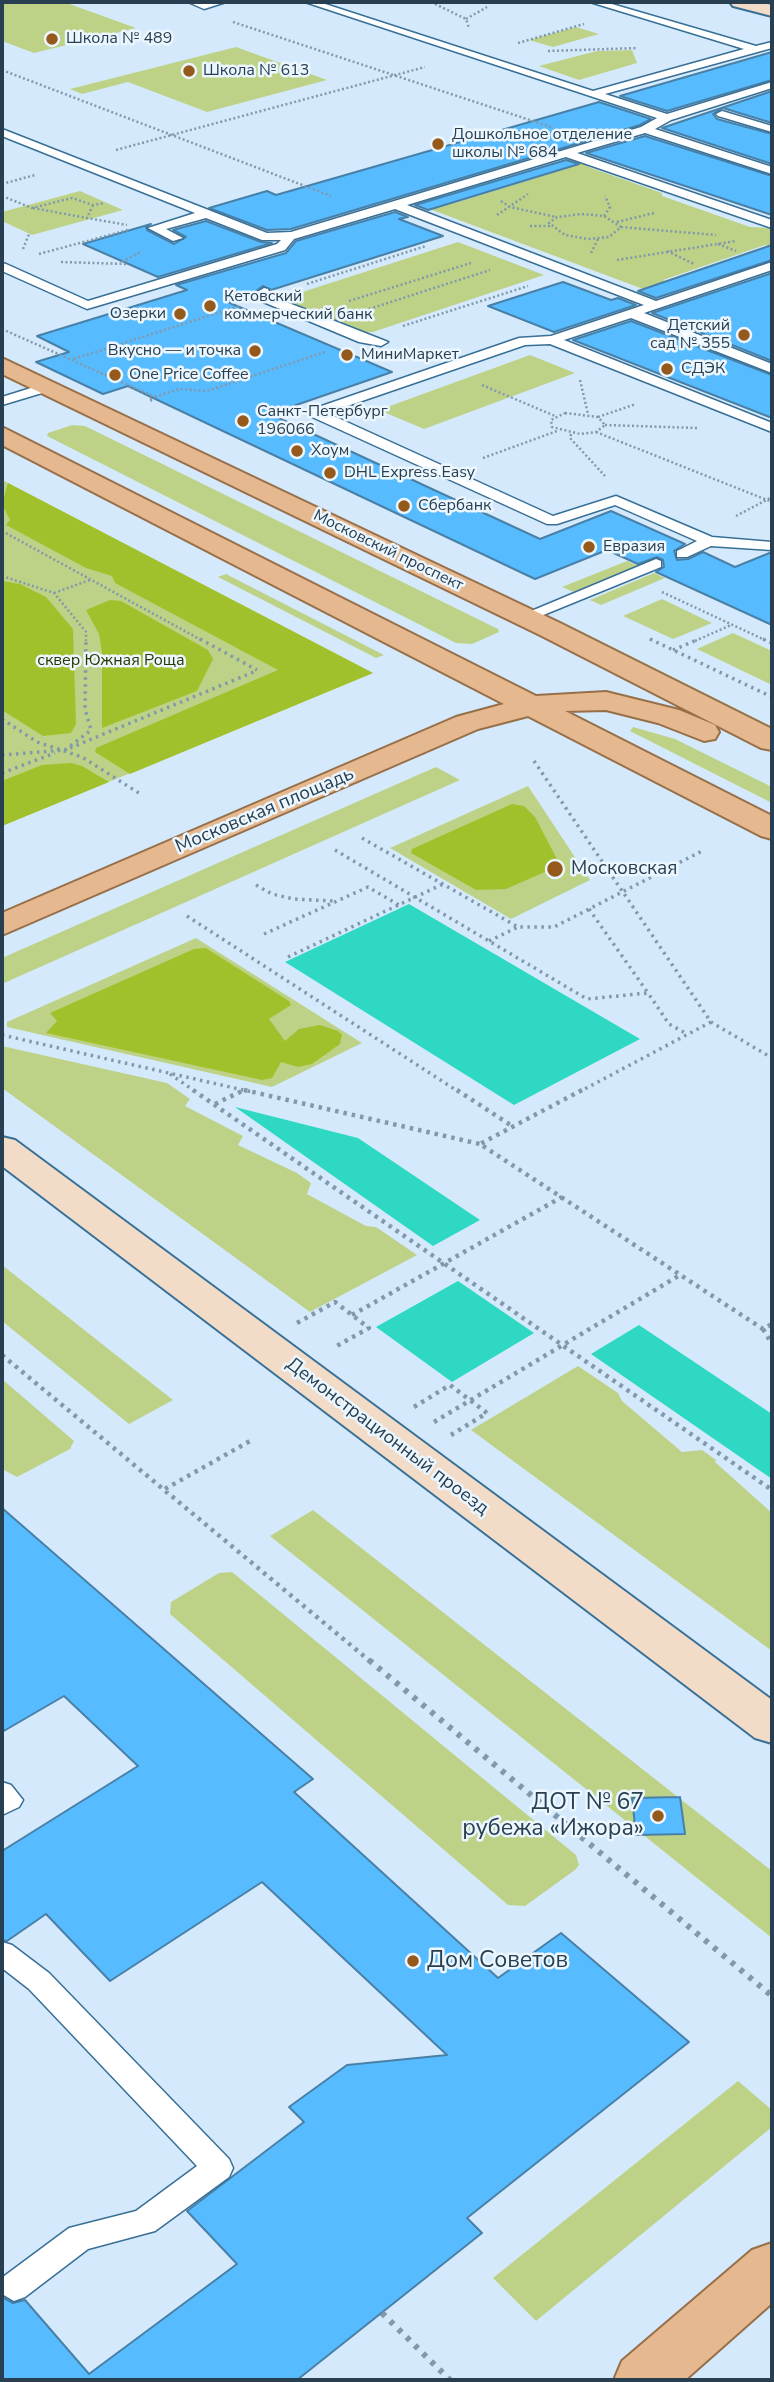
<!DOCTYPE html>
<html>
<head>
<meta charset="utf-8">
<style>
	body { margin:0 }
	#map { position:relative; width:774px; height:2382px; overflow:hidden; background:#d4eafc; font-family:"Nunito Sans",sans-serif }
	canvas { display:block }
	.frame { position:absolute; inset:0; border:4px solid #273f50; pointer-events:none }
</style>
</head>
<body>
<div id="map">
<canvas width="774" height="2382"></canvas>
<div class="frame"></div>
</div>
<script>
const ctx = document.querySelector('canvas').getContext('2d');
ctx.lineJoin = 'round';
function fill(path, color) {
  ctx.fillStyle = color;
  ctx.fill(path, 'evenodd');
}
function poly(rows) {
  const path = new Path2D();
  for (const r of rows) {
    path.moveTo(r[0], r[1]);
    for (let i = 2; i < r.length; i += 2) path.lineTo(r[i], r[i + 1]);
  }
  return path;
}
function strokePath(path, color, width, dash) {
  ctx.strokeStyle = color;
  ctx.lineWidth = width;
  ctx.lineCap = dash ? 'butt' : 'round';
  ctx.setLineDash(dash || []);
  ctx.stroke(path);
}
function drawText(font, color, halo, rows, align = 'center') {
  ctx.font = font + ' "Nunito Sans",sans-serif';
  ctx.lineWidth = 5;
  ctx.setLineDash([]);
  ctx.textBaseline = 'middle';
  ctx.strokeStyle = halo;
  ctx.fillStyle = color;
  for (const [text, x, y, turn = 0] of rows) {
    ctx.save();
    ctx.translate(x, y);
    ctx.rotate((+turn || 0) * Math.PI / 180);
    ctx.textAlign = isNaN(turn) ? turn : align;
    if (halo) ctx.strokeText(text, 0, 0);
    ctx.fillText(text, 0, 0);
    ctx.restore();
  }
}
fill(poly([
	[2,2,64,2,136,28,34,53,2,41],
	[576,27,599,34,553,47,529,40],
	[236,47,327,80,207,112,128,82,82,94,70,89],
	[632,50,637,63,579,80,539,66,597,51],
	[572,158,591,168,662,193,662,196,750,227,772,228,772,247,765,245,663,280,681,287,651,292,427,208,442,198,455,203,562,170,550,164],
	[80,191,123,210,32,235,2,221,2,212],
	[458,242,544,275,373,332,356,332,286,302,285,298,290,296],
	[530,355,575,373,424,429,379,410],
	[72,425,85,426,498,629,499,632,472,644,456,643,47,436,48,433],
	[2,480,8,483,373,673,2,826],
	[627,561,639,566,574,592,562,587],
	[654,573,665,578,601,605,590,600],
	[226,574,384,655,376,658,218,577],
	[662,599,712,623,673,639,623,616],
	[733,633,772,651,772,685,697,649],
	[633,727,675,739,772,787,772,803,630,731],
	[436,767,460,780,2,984,2,958],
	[528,786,590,880,511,919,390,848],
	[196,938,362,1043,272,1087,7,1027,7,1022],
	[2,1046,167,1083,190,1099,185,1106,243,1136,238,1145,297,1173,311,1183,307,1194,366,1226,376,1227,417,1255,310,1312,2,1088],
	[2,1265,173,1400,129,1424,2,1321],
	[578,1366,618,1393,622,1401,682,1452,702,1450,716,1460,715,1462,772,1513,772,1651,471,1430],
	[2,1379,74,1441,70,1449,17,1477,2,1469],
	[313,1510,772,1871,772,1938,270,1536],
	[232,1572,576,1855,579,1865,575,1870,525,1906,508,1905,170,1614,171,1602,219,1573],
	[738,2081,772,2110,772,2127,536,2321,493,2278]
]), '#bdd287');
fill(poly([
	[8,483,373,673,130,774,95,752,96,748,278,670,115,583,112,576,86,568,6,525,10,520,2,504],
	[2,581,20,584,46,597,73,629,76,724,71,733,43,736,2,710],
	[110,600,121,601,208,650,213,659,197,691,102,728,102,653,99,634,86,610],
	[71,763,82,766,109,782,2,826,2,781,42,765],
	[512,804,524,806,535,817,559,863,556,867,506,889,476,890,411,853,412,849],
	[206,948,289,1001,291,1005,269,1019,285,1041,299,1029,320,1025,338,1031,342,1035,340,1044,312,1064,298,1067,281,1062,272,1078,262,1080,46,1033,57,1021,50,1013,194,949]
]), '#a1c12c');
fill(poly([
	[409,904,640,1039,514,1105,285,962],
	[235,1107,358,1138,480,1220,433,1246],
	[458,1281,534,1333,452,1382,376,1327],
	[639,1325,772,1414,772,1479,591,1354]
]), '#2ed8c2');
const building = poly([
	[772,52,772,80,667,111,620,96,772,52],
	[772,91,772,123,723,108,713,114,717,119,772,134,772,164,662,128,772,91],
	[599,102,651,119,640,125,291,229,267,230,209,208,267,191,276,195,599,102],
	[645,136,772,176,772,215,586,153,645,136],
	[566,160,579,164,428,210,415,205,566,160],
	[395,212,408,217,399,219,443,236,271,290,263,286,256,291,256,295,230,303,392,372,270,414,540,539,611,511,685,544,674,551,677,560,688,559,703,552,735,567,772,552,772,625,656,572,664,567,663,560,657,557,638,564,607,550,535,579,128,386,103,394,36,362,69,352,37,336,187,290,176,285,286,253,296,241,395,212],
	[206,221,261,242,272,243,158,277,83,244,151,224,146,227,147,230,174,244,186,237,173,230,206,221],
	[772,245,772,260,656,298,638,291,772,245],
	[772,273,772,361,652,313,772,273],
	[563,282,611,300,618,298,636,305,554,332,488,306,563,282],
	[631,321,772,375,772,418,573,340,631,321],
	[2,1508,313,1779,294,1792,498,1978,561,1933,689,2042,467,2218,482,2233,297,2380,2,2380,2,2297,13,2303,25,2300,89,2374,237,2264,187,2211,304,2122,289,2107,347,2065,447,2055,262,1882,110,1981,46,1914,7,1941,2,1940,2,1851,138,1766,64,1696,2,1732,2,1508],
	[680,1797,685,1834,636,1835,632,1798,680,1797]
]);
fill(building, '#57bbff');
strokePath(building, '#4880a7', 2);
const lane = poly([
	[188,2,205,3,226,2,204,9,188,2],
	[305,2,319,2,593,91,744,49,590,2,605,2,756,46,772,42,772,48,605,94,667,114,772,82,772,88,671,120,655,129,772,167,772,174,645,133,577,153,772,220,772,228,566,157,407,205,656,301,772,262,772,270,644,313,772,364,772,373,631,318,564,340,772,423,772,432,550,344,525,345,327,413,553,516,616,496,712,537,772,542,772,550,711,546,687,557,677,557,677,551,697,541,615,505,557,524,547,524,310,416,310,410,519,338,551,336,644,305,395,209,294,239,285,250,87,309,2,271,2,263,6,264,88,301,277,244,281,240,262,240,206,218,166,229,183,238,173,241,148,228,195,213,2,136,2,129,267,233,291,232,641,127,657,118,305,2],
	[722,111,772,126,772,132,718,116,716,114,722,111],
	[264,288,268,289,271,296,388,342,381,346,359,342,261,301,258,292,264,288],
	[47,383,54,387,52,390,2,405,2,397,47,383],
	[656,559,661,561,661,567,531,620,525,622,517,617,656,559],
	[2,1782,11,1785,23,1800,19,1807,2,1815,2,1782],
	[2,1942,12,1945,49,1973,229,2159,233,2168,229,2177,155,2231,88,2249,25,2297,14,2301,2,2294,3,2277,69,2228,136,2211,197,2166,29,1989,2,1968,2,1942]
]);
const secondary = poly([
	[730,2,759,2,772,5,772,16,733,6,730,2],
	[2,1137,15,1140,772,1700,772,1743,755,1738,2,1166,2,1137]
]);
const primary = poly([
	[2,358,560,623,772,729,772,750,761,748,540,635,2,374,2,358],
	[2,427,536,696,606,692,679,710,715,725,719,732,715,739,704,741,658,723,606,710,565,711,772,816,772,839,761,836,528,716,478,729,2,935,2,913,456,717,504,704,2,445,2,427],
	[772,2243,772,2303,685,2380,614,2380,622,2361,752,2250,772,2243]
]);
strokePath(lane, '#386f96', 3);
strokePath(secondary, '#386f96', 4);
strokePath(primary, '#976f48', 4);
strokePath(poly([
	[431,2,466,19,469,28],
	[466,19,487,7],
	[233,22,554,128],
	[518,43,584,24],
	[548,51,638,48],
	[2,70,331,196],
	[116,150,425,67],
	[2,184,35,175],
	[2,196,32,208,72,198,93,205,105,203],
	[501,201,510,207,556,217],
	[93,205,87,218,127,225],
	[33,208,87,218],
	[582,214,604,216,621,227,609,237,588,239,565,235,549,223,557,217,582,214],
	[497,215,528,194],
	[604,216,610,207,605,196],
	[617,222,654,213],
	[530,226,550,226],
	[621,227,716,235],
	[718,244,736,251],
	[23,249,29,234],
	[667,251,694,264],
	[591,253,598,239],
	[39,254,128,230],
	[617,260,736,241],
	[61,262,126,264],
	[122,262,142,251],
	[307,284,426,246],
	[349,301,471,263],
	[369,309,490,270],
	[403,326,528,286],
	[2,329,155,397,149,399,152,401],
	[74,359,239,306],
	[580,380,588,414],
	[482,385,555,416],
	[155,397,179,389,207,391,325,352],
	[565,413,598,417,605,425,596,432,580,434,552,427,551,420,565,413],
	[598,417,636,404],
	[605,425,698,428],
	[596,432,772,502],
	[571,434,570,438,605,476],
	[483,458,557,431],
	[736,516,772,497],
	[2,531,203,641],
	[2,576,54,593,86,632,86,641],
	[662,592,767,641],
	[54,593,90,580],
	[650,639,653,641],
	[695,641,731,625]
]), '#8299ab', 2.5, [2, 2.5]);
strokePath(poly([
	[200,639,257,670],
	[650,639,772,697],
	[763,639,772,643],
	[673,650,699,639],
	[2,719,37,742,82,757,142,795],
	[70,748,256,671],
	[2,755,65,750,91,730,85,709,86,639],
	[534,761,711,1022,772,1058],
	[2,773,55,753],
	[362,838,518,927,554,927,704,850],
	[335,850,587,999,648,993,669,1024,687,1034],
	[256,885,272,894,294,899,333,901],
	[589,909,648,993],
	[187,916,459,1092],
	[264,934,368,887,399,905],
	[489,941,518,927],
	[288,957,443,884],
	[2,1035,252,1092],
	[170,1074,196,1092],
	[579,1092,711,1022]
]), '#8299ab', 3.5, [2.5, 4.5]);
strokePath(poly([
	[193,1090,772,1490],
	[244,1090,480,1144],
	[457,1090,512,1126],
	[582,1090,480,1144,763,1329,772,1324],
	[215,1104,242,1091],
	[352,1315,562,1197],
	[297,1323,335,1302,369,1328,333,1348],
	[763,1329,772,1344],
	[2,1355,371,1662],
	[414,1407,450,1385,487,1413,451,1435],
	[434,1422,680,1275],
	[165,1489,250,1441]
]), '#8299ab', 4.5, [3.5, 5]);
strokePath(poly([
	[369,1660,772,1996],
	[382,2313,450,2380]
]), '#8299ab', 6, [4.5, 7]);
fill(lane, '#fff');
fill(secondary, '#f2dcc7');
fill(primary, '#e5b88f');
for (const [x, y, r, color] of [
	[52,39,7,"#95591b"],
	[189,71,7,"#95591b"],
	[438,144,7,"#95591b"],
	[210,306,7,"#95591b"],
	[180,314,7,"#95591b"],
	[744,335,7,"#95591b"],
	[255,351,7,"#95591b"],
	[347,355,7,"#95591b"],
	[667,369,7,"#95591b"],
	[115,375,7,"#95591b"],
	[243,421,7,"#95591b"],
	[297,451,7,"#95591b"],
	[330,473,7,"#95591b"],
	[404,506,7,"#95591b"],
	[589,547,7,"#95591b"],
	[555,869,9,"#95591b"],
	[658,1816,7,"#95591b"],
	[413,1961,7,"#95591b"]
]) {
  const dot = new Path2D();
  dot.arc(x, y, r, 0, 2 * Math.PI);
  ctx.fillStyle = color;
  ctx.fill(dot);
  strokePath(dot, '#ebf6ff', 2.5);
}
drawText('16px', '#273f50', '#ebf6ff', [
	["Школа № 489",66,39],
	["Школа № 613",203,71],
	["Дошкольное отделение",452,135],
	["школы № 684",452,153],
	["Кетовский",224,297],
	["коммерческий банк",224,315],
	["Озерки",166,314,"right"],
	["Детский",730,326,"right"],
	["сад № 355",730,344,"right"],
	["Вкусно — и точка",241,351,"right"],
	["МиниМаркет",361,355],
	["СДЭК",681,369],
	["One Price Coffee",129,375],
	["Санкт-Петербург",257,412],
	["196066",257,430],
	["Хоум",311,451],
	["DHL Express Easy",344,473],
	["Сбербанк",418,506],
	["Евразия",603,547]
], 'left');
drawText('16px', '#273f50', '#ebf6ff', [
	["Московский проспект",388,551,26]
]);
drawText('16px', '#2c3800', '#ebf6ff', [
	["сквер Южная Роща",111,661]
]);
drawText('19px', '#273f50', '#ebf6ff', [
	["Московская площадь",265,811,-23],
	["Демонстрационный проезд",387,1437,37]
]);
drawText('19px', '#273f50', '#ebf6ff', [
	["Московская",571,869]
], 'left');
drawText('23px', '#273f50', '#ebf6ff', [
	["ДОТ № 67",644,1803],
	["рубежа «Ижора»",644,1829],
	["Дом Советов",427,1961,"left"]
], 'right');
</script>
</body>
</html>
